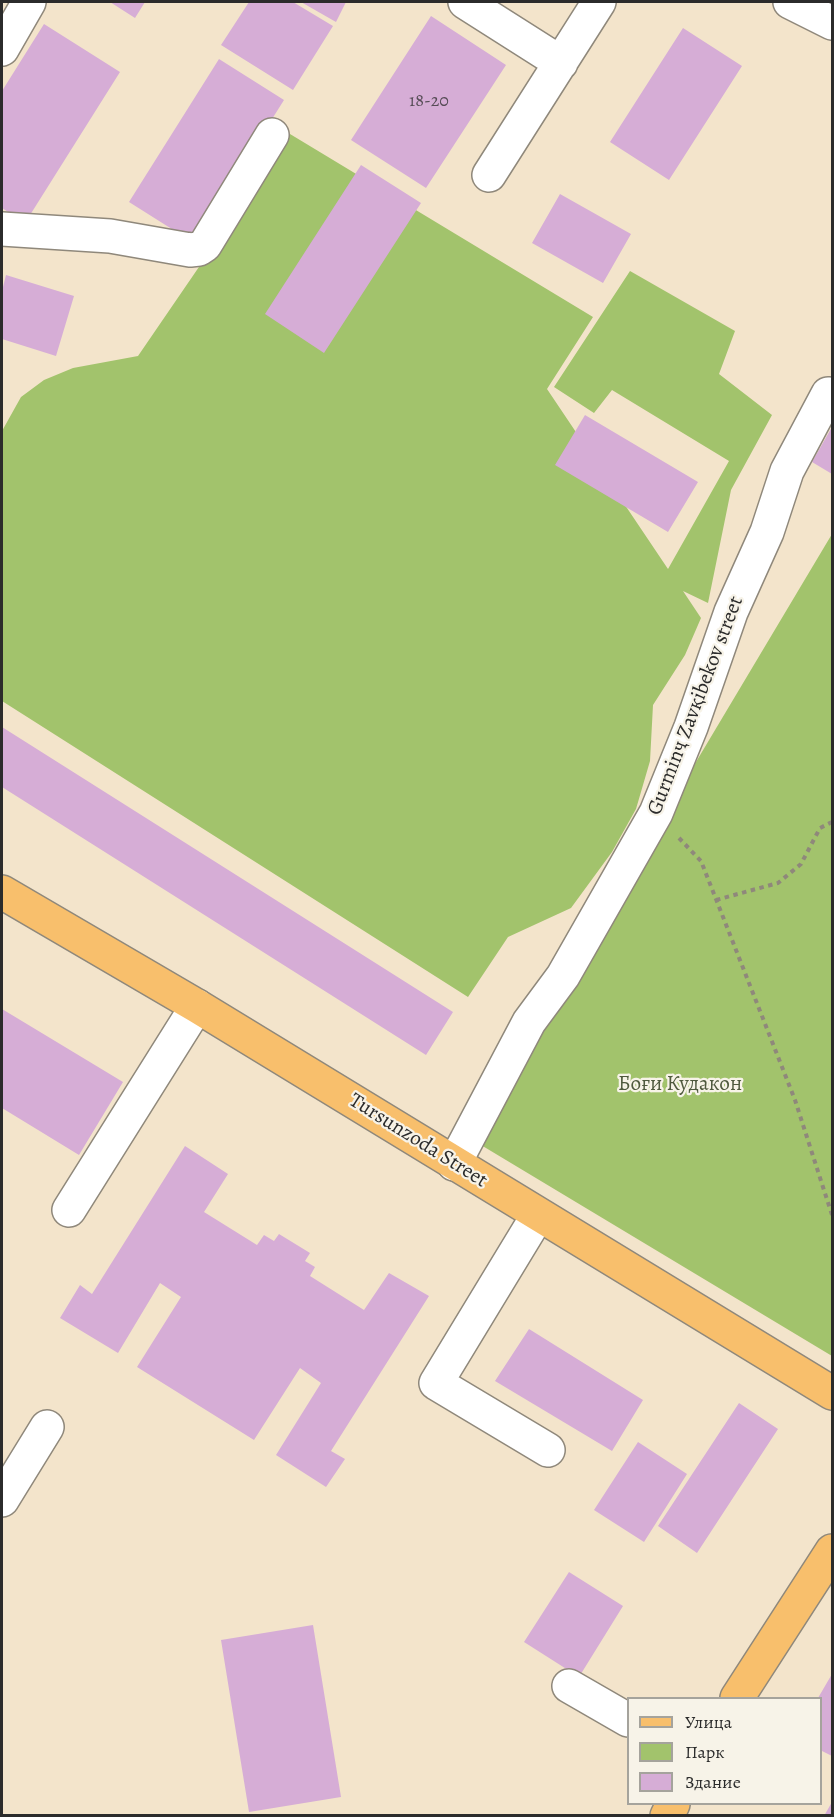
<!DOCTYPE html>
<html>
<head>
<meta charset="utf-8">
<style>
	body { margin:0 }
	#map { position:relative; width:834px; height:1817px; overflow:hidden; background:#f3e4cb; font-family:Alegreya,serif }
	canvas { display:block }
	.frame { position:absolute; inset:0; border:3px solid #2b2b2b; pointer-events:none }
	.legend { position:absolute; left:627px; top:1697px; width:195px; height:108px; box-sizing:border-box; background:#f7f3e8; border:2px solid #a5a39c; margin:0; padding:8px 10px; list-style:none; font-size:18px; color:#2b2b2b }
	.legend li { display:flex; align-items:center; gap:12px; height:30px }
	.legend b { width:30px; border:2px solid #a5a39c }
</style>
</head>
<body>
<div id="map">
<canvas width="834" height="1817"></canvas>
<div class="frame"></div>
<ul class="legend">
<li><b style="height:8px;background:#f8bf6c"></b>Улица</li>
<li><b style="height:16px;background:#a2c36c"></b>Парк</li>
<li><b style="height:16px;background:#d6add6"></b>Здание</li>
</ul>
</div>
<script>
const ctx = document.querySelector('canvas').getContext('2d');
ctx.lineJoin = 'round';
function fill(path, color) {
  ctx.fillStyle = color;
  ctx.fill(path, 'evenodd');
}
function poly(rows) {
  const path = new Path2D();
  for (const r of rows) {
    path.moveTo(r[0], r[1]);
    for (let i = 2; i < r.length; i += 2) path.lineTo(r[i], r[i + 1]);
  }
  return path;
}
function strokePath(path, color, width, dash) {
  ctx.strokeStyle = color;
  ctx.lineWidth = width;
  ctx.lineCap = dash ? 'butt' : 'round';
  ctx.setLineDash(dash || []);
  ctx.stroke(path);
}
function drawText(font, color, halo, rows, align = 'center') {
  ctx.font = font + ' Alegreya,serif';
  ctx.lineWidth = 4.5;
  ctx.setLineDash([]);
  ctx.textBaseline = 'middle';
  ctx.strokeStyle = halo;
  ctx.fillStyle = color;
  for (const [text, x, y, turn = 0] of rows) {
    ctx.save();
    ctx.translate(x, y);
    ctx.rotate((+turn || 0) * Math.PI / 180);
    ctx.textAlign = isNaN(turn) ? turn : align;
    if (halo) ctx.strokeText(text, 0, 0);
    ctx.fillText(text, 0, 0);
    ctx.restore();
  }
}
fill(poly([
	[290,134,593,317,547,389,668,569,729,461,612,390,594,413,554,387,630,271,735,331,719,374,772,415,731,490,708,603,683,591,701,618,685,655,653,705,650,761,636,809,612,852,571,908,508,937,468,997,2,701,2,431,21,397,44,380,73,368,138,356],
	[832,534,832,1356,471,1139]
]), '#a2c36c');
fill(poly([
	[110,2,145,2,135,18],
	[249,2,293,2,333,26,293,90,221,45],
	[301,2,346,2,336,22],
	[431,16,506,65,426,188,351,140],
	[44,24,120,72,25,223,2,208,2,91],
	[683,28,742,66,669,180,610,142],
	[219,59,284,100,194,243,129,202],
	[361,165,421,203,324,353,265,314],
	[560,194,631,234,603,283,532,243],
	[6,275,74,296,56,356,2,339,2,291],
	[585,415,698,482,668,532,555,465],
	[832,427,832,474,812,462],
	[2,727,453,1012,426,1055,2,787],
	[2,1009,123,1082,79,1155,2,1108],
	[185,1146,228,1174,204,1212,257,1245,264,1235,274,1241,279,1234,310,1253,305,1261,315,1267,310,1276,364,1310,389,1273,429,1296,331,1451,345,1459,326,1487,276,1455,321,1383,300,1368,254,1440,137,1367,181,1297,160,1283,118,1353,60,1318,80,1285,92,1294],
	[529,1329,643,1400,612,1451,495,1381],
	[739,1403,778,1429,697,1553,658,1526],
	[638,1442,687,1474,644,1542,594,1510],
	[569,1572,623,1606,579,1677,524,1642],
	[313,1625,341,1797,249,1812,221,1640],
	[832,1674,832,1756,820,1750,820,1698,818,1698],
	[832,1802,832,1816,824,1816]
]), '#d6add6');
const minor = poly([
	[465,2,561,63],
	[790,2,832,23],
	[2,49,29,2],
	[489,175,599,2],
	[2,229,110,236,190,250,199,249,205,245,272,135],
	[454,1164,529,1022,563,976,656,813,691,727,731,612,767,532,787,471,828,394],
	[69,1210,197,1006],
	[538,1215,436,1383,548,1450],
	[2,1500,47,1427],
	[569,1686,628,1720]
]);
const major = poly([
	[2,892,197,1006,832,1393],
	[737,1698,832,1551],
	[667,1816,673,1804]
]);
strokePath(minor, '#8f887b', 36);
strokePath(major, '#8f887b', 36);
strokePath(poly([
	[679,838,701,861,795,1100,832,1215],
	[716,900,778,883,801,864,820,828,832,822]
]), '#8f887b', 4, [4.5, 4.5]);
strokePath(minor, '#fff', 33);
strokePath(major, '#f8bf6c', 33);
drawText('18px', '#564c56', null, [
	["18-20",429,102]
]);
drawText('21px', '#2b2b2b', '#f7f3e8', [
	["Gurminҷ Zavқibekov street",696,706,-69],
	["Tursunzoda Street",418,1141,32]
]);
drawText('21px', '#4f593e', '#f7f3e8', [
	["Боғи Кудакон",680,1085]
]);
</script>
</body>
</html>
